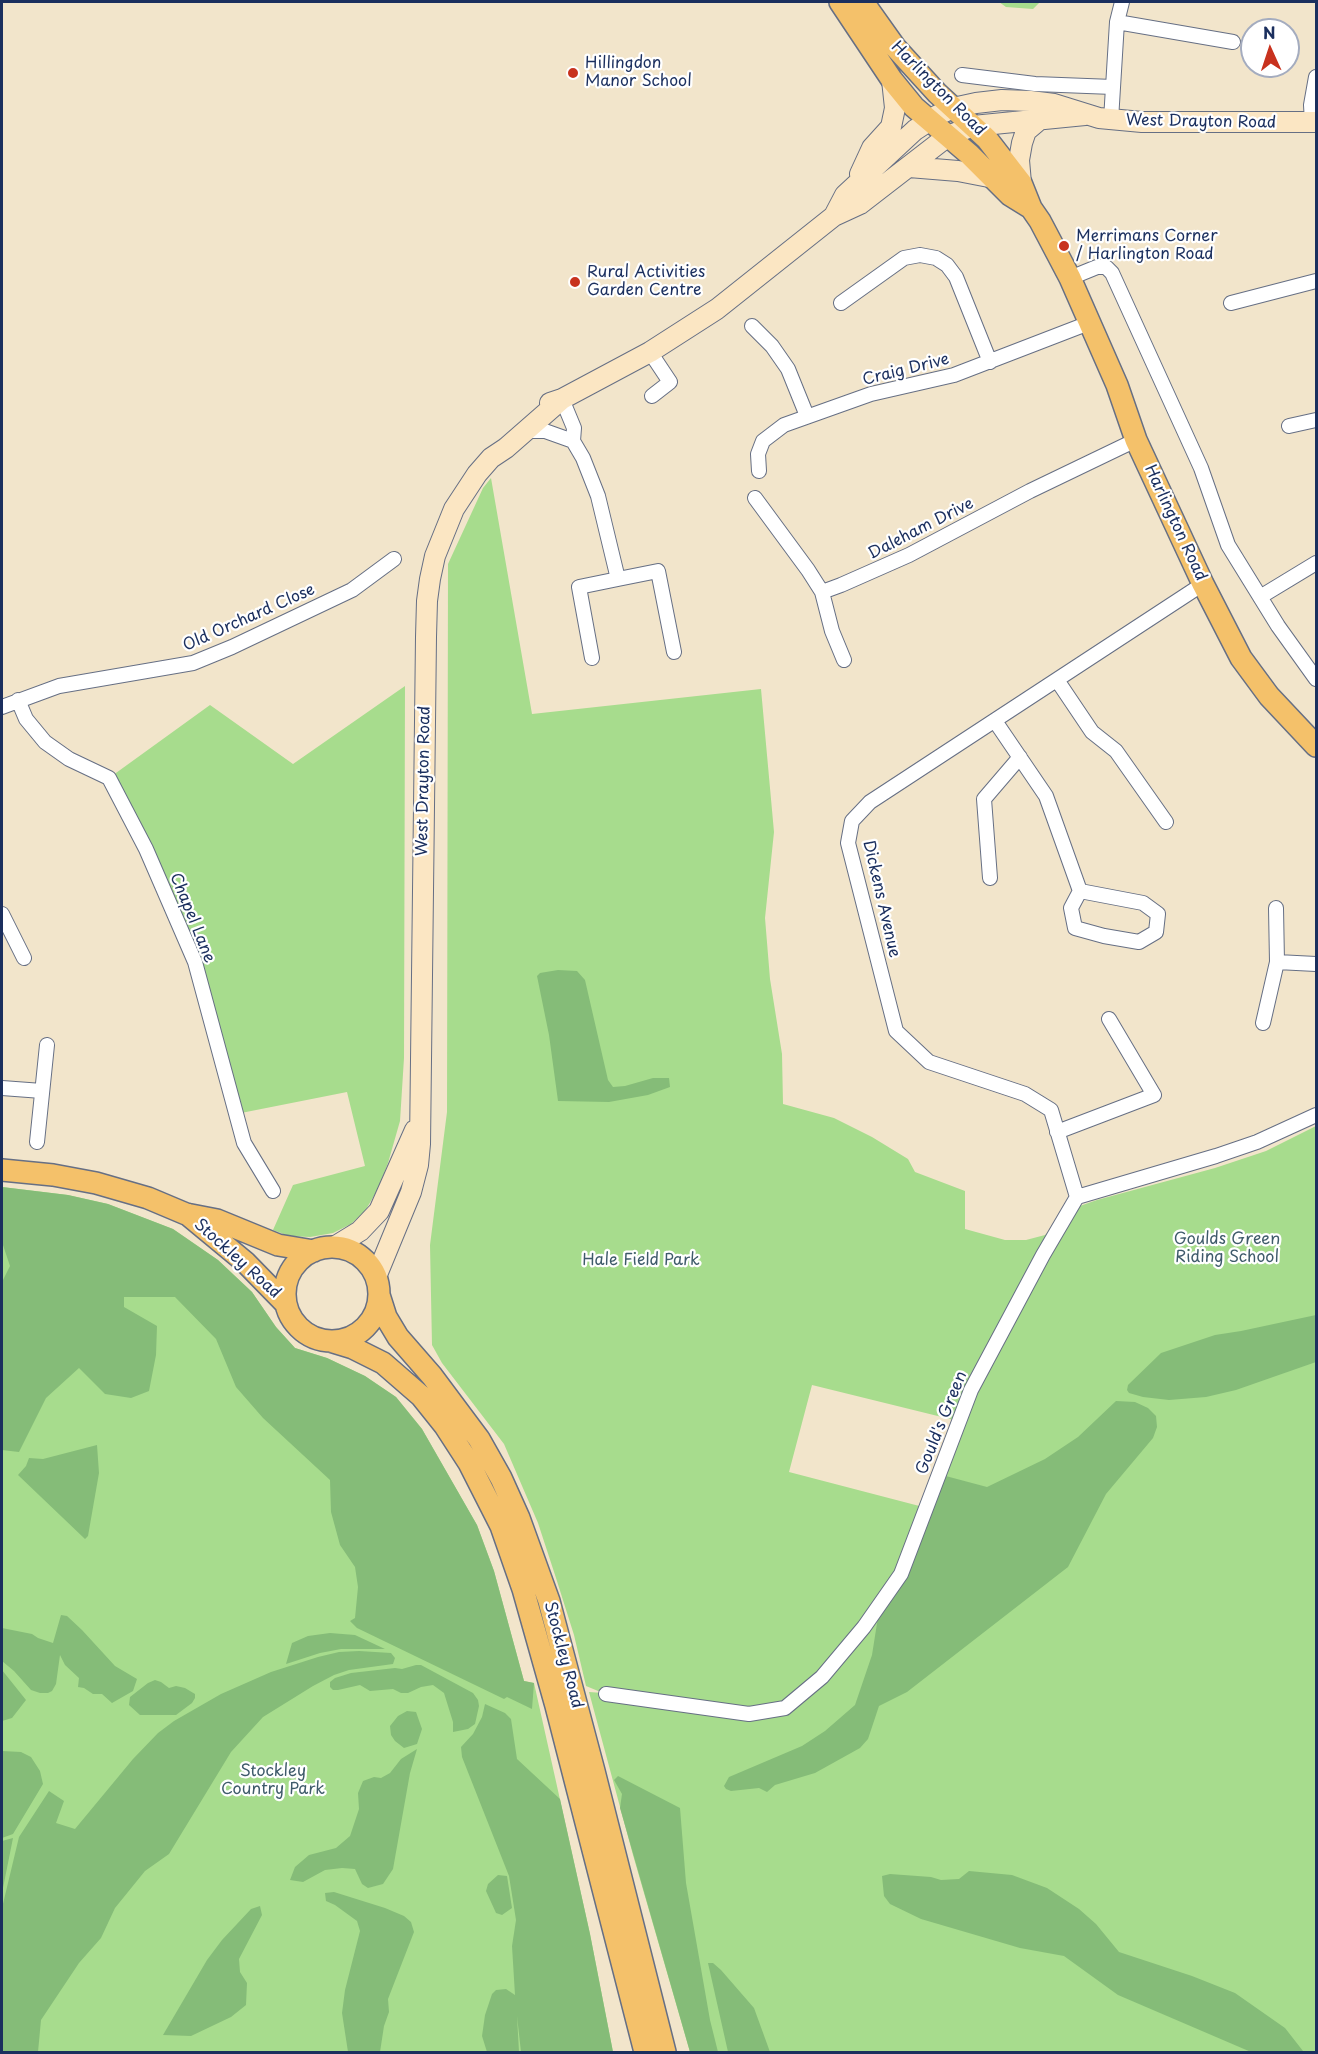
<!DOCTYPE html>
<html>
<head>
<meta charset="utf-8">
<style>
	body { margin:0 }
	#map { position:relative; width:1318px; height:2054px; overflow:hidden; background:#f2e5cb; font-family:"Playpen Sans",sans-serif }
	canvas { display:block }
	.frame { position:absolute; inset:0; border:3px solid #1b2f5e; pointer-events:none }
	.north { position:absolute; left:1240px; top:18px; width:60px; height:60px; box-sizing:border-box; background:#fff; border:2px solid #a4acbf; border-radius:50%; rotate:357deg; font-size:16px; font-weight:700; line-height:24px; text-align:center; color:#1b2f5e }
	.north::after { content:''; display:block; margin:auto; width:21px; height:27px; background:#c8321e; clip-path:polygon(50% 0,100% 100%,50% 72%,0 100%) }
</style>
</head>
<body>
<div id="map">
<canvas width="1318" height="2054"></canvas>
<div class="frame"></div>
<div class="north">N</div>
</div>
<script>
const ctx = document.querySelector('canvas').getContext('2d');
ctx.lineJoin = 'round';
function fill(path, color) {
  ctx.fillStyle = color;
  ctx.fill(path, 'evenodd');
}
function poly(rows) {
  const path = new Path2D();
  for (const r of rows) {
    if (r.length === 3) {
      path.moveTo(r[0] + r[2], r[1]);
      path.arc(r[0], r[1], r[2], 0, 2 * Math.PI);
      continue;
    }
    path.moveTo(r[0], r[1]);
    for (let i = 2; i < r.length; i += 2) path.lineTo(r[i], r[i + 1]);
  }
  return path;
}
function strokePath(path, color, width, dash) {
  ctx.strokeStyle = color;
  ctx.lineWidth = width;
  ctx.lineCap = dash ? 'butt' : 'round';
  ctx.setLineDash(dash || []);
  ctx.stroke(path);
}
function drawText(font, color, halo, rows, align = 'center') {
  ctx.font = font + ' "Playpen Sans",sans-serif';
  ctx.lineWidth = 4.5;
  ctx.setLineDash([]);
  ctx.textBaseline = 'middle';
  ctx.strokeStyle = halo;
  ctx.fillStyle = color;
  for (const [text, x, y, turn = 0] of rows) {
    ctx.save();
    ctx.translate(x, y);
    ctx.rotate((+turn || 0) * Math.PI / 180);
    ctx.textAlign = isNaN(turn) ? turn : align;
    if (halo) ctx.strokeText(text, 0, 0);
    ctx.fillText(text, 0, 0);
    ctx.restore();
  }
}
fill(poly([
	[999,2,1040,2,1033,9,1006,7],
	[491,478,532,714,761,689,774,832,765,918,770,979,782,1054,783,1104,834,1118,872,1137,908,1159,915,1172,965,1191,965,1229,1005,1240,1026,1240,1045,1235,1074,1208,1097,1200,1215,1168,1266,1151,1316,1126,1316,2052,690,2052,633,1855,589,1692,603,1693,586,1686,574,1635,556,1578,538,1523,504,1444,442,1363,432,1345,430,1245,447,1112,448,564,483,488],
	[812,1385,958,1421,927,1508,789,1472],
	[405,686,404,1058,400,1121,388,1163,378,1189,365,1211,351,1224,333,1233,310,1237,289,1236,273,1230,293,1185,365,1166,347,1092,236,1114,195,962,109,778,210,705,293,764],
	[2,1187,68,1195,108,1204,173,1229,218,1260,252,1292,276,1327,295,1348,327,1358,365,1376,396,1397,422,1429,477,1525,494,1571,524,1681,534,1683,590,1934,613,2052,2,2052]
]), '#a7dc8d');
fill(poly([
	[558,970,577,971,585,980,608,1080,613,1087,625,1086,653,1078,669,1078,670,1087,648,1095,609,1102,558,1101,549,1035,537,976,540,973],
	[2,1187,68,1195,108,1204,173,1229,218,1260,252,1292,276,1327,295,1348,327,1358,365,1376,396,1397,422,1429,477,1525,494,1571,524,1681,534,1683,532,1709,507,1697,504,1699,357,1628,350,1621,355,1618,358,1587,355,1567,340,1545,331,1512,330,1480,263,1418,236,1387,216,1339,175,1297,124,1297,124,1307,157,1326,156,1355,149,1391,131,1398,105,1394,79,1368,46,1398,19,1452,2,1450,2,1282,10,1266,2,1242],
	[1316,1315,1316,1362,1236,1390,1206,1397,1169,1400,1143,1397,1129,1393,1127,1390,1128,1385,1161,1353,1215,1335,1241,1331],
	[1116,1401,1135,1402,1148,1408,1156,1416,1157,1427,1153,1438,1106,1494,1068,1567,907,1692,879,1706,868,1739,860,1748,815,1773,775,1785,767,1792,759,1788,731,1791,726,1789,724,1786,729,1777,802,1746,825,1731,855,1705,872,1655,878,1617,942,1475,987,1487,1045,1459,1078,1437],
	[97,1445,99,1473,88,1536,85,1539,18,1475,26,1466,29,1458,43,1459],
	[61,1615,67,1616,82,1630,115,1666,137,1679,133,1691,112,1703,102,1694,93,1694,84,1688,78,1687,79,1678,65,1665,60,1655,56,1684,52,1691,48,1693,40,1693,31,1690,14,1671,2,1661,2,1628,32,1634,38,1638,53,1643],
	[330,1633,355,1635,385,1649,341,1649,320,1653,286,1664,292,1643,308,1636],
	[359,1651,391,1653,395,1658,393,1664,349,1670,334,1675,313,1686,263,1717,231,1752,169,1854,145,1871,115,1908,101,1938,79,1963,41,2020,38,2052,2,2052,2,1908,19,1837,49,1791,64,1801,56,1823,75,1829,133,1759,158,1733,174,1721,221,1694,271,1672,318,1657,339,1652],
	[416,1665,421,1665,473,1693,478,1700,479,1706,475,1724,468,1729,453,1732,453,1722,444,1693,433,1685,421,1687,408,1693,401,1693,393,1689,370,1691,360,1685,338,1690,333,1690,330,1687,330,1682,335,1678,351,1673,395,1668,402,1669],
	[2,1670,26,1700,12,1718,2,1721],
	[155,1680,161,1682,169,1688,176,1686,185,1688,195,1694,195,1698,192,1703,176,1715,140,1715,129,1705,130,1697,148,1683],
	[485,1704,505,1713,511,1719,517,1759,560,1799,590,1934,613,2052,521,2052,517,2016,519,2052,487,2052,482,2036,485,2015,492,1994,496,1990,506,1989,515,1995,512,1946,516,1920,509,1876,462,1757,461,1747,473,1734,482,1717],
	[407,1711,416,1712,422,1729,417,1744,404,1748,395,1741,391,1735,390,1726,398,1716],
	[417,1749,410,1773,393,1869,383,1884,368,1888,362,1884,355,1869,342,1868,325,1870,303,1882,290,1880,295,1867,309,1855,336,1848,350,1836,359,1809,358,1793,363,1781,374,1777,381,1778,390,1773,401,1759],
	[2,1751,21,1752,31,1757,40,1771,43,1784,13,1834,2,1838],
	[618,1776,680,1808,686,1883,710,2020,718,2052,690,2052,620,1808,622,1794,614,1780],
	[13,1838,2,1893,2,1841],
	[969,1871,1012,1875,1047,1888,1079,1909,1096,1924,1119,1952,1192,1976,1235,1993,1285,2028,1303,2051,1251,2052,1118,1995,1064,1956,1020,1948,921,1919,890,1904,884,1896,882,1876,890,1874,931,1877,941,1880,959,1879],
	[498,1875,507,1876,512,1908,502,1915,496,1913,486,1891,488,1884],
	[334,1892,385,1908,404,1916,411,1922,414,1932,388,1999,389,2012,384,2026,380,2052,348,2052,342,2013,345,1990,360,1931,357,1921,335,1905,326,1901,325,1893],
	[260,1906,262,1915,239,1959,240,1972,247,1983,246,2005,231,2017,191,2036,163,2035,207,1960,222,1940,251,1909],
	[708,1963,713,1963,721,1970,754,2008,770,2052,728,2052]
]), '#85bc78');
const street = poly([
	[1117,22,1233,42],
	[962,75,1035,84,1113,87],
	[1111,120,1117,22,1122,2],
	[1312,122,1311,105,1316,77],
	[1070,278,1097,267,1106,267,1112,273,1201,468,1228,545,1278,626,1316,679],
	[841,303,904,258,920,255,936,258,947,265,956,277,990,362],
	[1231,303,1316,281],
	[752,326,772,346,788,369,807,416],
	[650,352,670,382,652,396],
	[562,399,574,428,573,441,583,458,598,496,618,579,658,571,674,652],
	[1289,426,1316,420],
	[525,431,545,431,573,441],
	[759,471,758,454,763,441,784,425,871,394,954,375,1089,323],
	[755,498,808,570,822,592,841,585,909,555,1030,491,1136,440],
	[822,592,832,631,844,660],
	[1260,597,1316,563],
	[592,658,579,587,618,579],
	[1057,680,1092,732,1116,751,1166,822],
	[18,700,26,719,45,742,69,759,109,778,146,849,195,962,244,1143,273,1191],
	[2,707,59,686,193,663,232,647,352,590,394,559],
	[995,721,1046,796,1080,891,1071,908,1075,928,1104,936,1139,942,1156,932,1158,914,1143,903,1080,891],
	[990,878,984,799,1020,757],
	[1276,908,1277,962],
	[2,914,24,958],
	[1263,1023,1277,962,1316,964],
	[2,1088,42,1091],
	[1057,1132,1154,1095,1109,1019],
	[37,1142,47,1045],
	[1077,1197,1051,1110,1025,1094,929,1062,896,1031,848,843,852,821,870,802,1203,584],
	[606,1694,749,1714,785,1708,822,1677,864,1627,901,1574,971,1390,1043,1255,1077,1197,1216,1156,1257,1142,1316,1115]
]);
const secondary = poly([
	[909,167,958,171,994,178],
	[860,174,872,148,891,127,895,108,892,80],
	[1021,183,1019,160,1022,143,1026,131,1039,120],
	[834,216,845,195,915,130,938,115,953,108,976,103,1002,100,1030,101,1054,104,1099,118,1142,122,1316,122],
	[550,403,562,399,650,352,717,309,834,216,860,204,948,136,973,126,1085,115],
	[334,1247,360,1231,379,1211,415,1130],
	[376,1277,411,1192,418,1165,420,1144,426,637,427,601,430,579,435,556,454,509,477,474,491,458,506,448,562,399]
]);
const primary = poly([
	[840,2,892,80,914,107,969,154,1010,195,1031,208],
	[863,2,895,47,937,93,987,139,1021,183,1031,208,1040,221,1070,278,1117,385,1136,440,1203,584,1241,658,1269,696,1316,746],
	[2,1170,53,1175,96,1183,148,1198,186,1214,217,1220,278,1245,314,1251],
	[187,1214,245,1262,286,1304],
	[332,1294,47],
	[379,1295,386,1317,398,1337,432,1376,479,1439,501,1478,519,1518,549,1601,594,1771,665,2052],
	[330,1341,353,1348,383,1363,421,1396,445,1426,469,1463,501,1526,523,1589,556,1706,645,2052]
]);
strokePath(street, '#666f84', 16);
strokePath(secondary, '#666f84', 22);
strokePath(primary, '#666f84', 24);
strokePath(street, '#fff', 14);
strokePath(secondary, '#fbe6c3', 20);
strokePath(primary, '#f4c16a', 21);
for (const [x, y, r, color] of [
	[573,73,6,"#c8321e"],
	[1064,246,6,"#c8321e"],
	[575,282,6,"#c8321e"]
]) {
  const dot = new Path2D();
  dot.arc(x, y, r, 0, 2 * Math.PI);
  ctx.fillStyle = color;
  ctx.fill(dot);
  strokePath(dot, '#fff', 2);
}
drawText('16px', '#1b2f5e', '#fff', [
	["Hillingdon",585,64],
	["Manor School",585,82],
	["Merrimans Corner",1076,237],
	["/ Harlington Road",1076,255],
	["Rural Activities",587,273],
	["Garden Centre",587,291]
], 'left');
drawText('16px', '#1b2f5e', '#fff', [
	["Harlington Road",938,89,45],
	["West Drayton Road",1201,122,1],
	["Craig Drive",906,370,-14],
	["Harlington Road",1175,523,65],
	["Daleham Drive",921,529,-27],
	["Old Orchard Close",249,618,-24],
	["West Drayton Road",424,781,-89],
	["Dickens Avenue",881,899,77],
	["Chapel Lane",192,918,68],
	["Stockley Road",237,1259,42],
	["Gould's Green",942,1423,-68],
	["Stockley Road",563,1655,75]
]);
drawText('16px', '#3e5a6a', '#fff', [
	["Goulds Green",1227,1240],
	["Riding School",1227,1258],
	["Hale Field Park",641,1261],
	["Stockley",273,1772],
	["Country Park",273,1790]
]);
</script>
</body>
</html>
